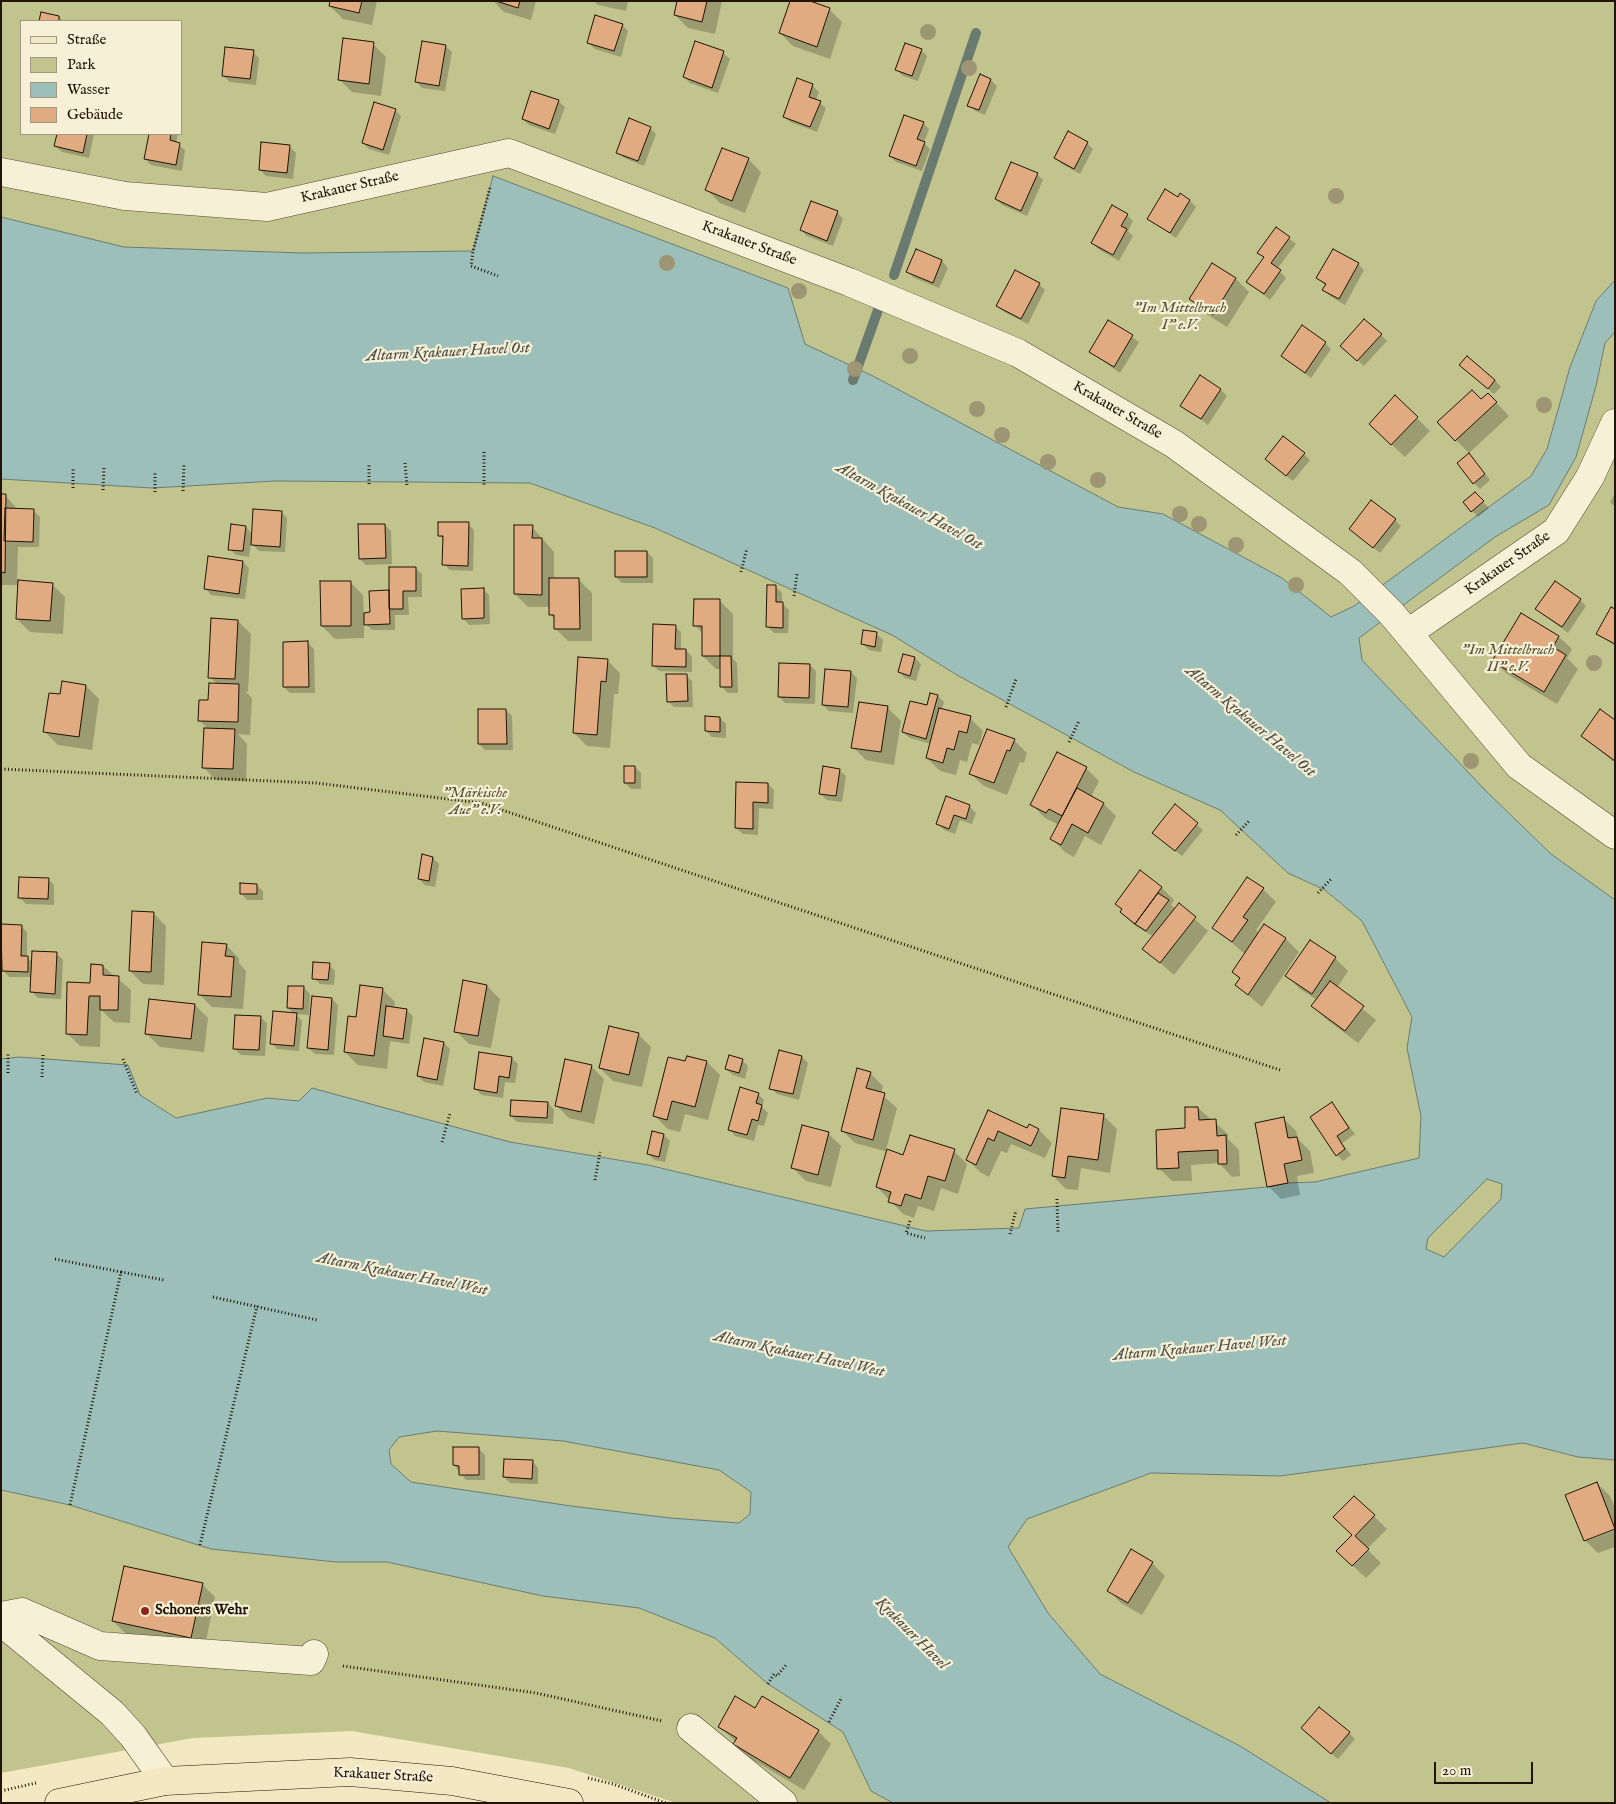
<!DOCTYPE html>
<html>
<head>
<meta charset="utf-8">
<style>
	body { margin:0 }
	#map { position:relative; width:1616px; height:1804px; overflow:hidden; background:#f2e8c2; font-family:"IM FELL English",serif }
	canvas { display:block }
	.frame { position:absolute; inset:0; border:2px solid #211306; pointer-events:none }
	.legend { position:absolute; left:20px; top:20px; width:162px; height:115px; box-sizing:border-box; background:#f7f0d7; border:1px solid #a19883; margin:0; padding:6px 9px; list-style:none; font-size:15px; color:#211306 }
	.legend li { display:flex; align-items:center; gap:10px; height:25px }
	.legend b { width:25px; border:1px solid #a19883 }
	.scale { position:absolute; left:1434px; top:1762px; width:99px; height:22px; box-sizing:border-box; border:2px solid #211306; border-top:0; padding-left:6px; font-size:15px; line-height:18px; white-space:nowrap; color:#211306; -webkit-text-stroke:4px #f7f0d7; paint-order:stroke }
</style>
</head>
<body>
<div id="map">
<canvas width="1616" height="1804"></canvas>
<div class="frame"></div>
<ul class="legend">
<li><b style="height:6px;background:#f2e8c2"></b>Straße</li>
<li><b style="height:14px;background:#c2c48e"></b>Park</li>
<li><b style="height:14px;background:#9cbfb9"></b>Wasser</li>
<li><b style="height:14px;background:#e0ab80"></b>Gebäude</li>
</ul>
<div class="scale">20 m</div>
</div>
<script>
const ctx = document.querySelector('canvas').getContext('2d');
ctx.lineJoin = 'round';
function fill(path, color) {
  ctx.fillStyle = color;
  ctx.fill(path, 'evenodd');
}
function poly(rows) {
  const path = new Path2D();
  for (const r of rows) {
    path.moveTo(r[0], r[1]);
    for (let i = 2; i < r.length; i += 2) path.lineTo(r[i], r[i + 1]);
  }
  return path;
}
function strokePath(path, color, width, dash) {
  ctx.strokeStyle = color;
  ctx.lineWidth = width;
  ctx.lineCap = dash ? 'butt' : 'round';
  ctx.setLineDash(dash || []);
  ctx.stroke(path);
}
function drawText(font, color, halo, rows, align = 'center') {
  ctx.font = font + ' "IM FELL English",serif';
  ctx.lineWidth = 4.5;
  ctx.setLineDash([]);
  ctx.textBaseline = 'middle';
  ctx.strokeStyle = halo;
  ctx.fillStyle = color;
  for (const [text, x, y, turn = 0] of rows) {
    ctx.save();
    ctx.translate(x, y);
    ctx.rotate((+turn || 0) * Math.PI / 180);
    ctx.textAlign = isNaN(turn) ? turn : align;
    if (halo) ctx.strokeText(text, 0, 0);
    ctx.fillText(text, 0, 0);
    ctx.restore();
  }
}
fill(poly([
	[1,1,1615,1,1615,280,1596,301,1570,367,1547,449,1531,476,1354,606,1331,617,1282,578,1163,514,1118,507,873,376,805,344,788,288,493,176,473,251,302,253,124,247,1,217],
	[21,21,181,21,181,134,21,134],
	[1615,332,1615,900,1551,854,1485,790,1362,660,1359,638,1495,537,1549,505,1576,457,1596,386,1605,343],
	[1,479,152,488,275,481,530,483,655,528,892,635,957,675,1134,772,1220,810,1288,873,1325,890,1362,921,1412,1017,1407,1048,1421,1116,1419,1158,1315,1182,1288,1183,1019,1228,926,1231,648,1165,510,1142,299,1101,267,1098,176,1118,140,1095,19,1057,1,1059],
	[1487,1178,1502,1184,1502,1199,1444,1257,1426,1249,1428,1238],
	[437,1431,563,1441,719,1470,751,1492,750,1514,739,1523,670,1518,571,1506,411,1482,391,1464,389,1450,399,1437],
	[1523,1443,1578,1457,1615,1460,1615,1803,1331,1803,1240,1746,1100,1674,1048,1613,1008,1547,1027,1519,1151,1473,1280,1476],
	[1,1490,70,1505,211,1549,336,1562,387,1562,543,1596,639,1608,715,1638,768,1684,843,1732,871,1791,893,1803,676,1803,569,1768,352,1731,193,1738,1,1773]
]), '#c2c48e');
const water = poly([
	[493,176,788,288,805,344,873,376,1118,507,1163,514,1282,578,1331,617,1354,606,1531,476,1547,449,1570,367,1596,301,1615,280,1615,332,1605,343,1596,386,1576,457,1549,505,1495,537,1359,638,1362,660,1485,790,1551,854,1615,900,1615,1460,1578,1457,1523,1443,1280,1476,1151,1473,1027,1519,1008,1547,1048,1613,1100,1674,1240,1746,1331,1803,893,1803,871,1791,843,1732,768,1684,715,1638,639,1608,543,1596,387,1562,336,1562,211,1549,70,1505,1,1490,1,1059,19,1057,128,1065,140,1095,176,1118,267,1098,299,1101,312,1088,510,1142,648,1165,926,1231,1019,1228,1025,1209,1267,1187,1288,1183,1315,1182,1419,1158,1421,1116,1407,1048,1412,1017,1362,921,1325,890,1288,873,1220,810,1134,772,957,675,892,635,655,528,530,483,275,481,152,488,1,479,1,217,124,247,302,253,473,251,493,176],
	[1487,1179,1502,1184,1501,1199,1444,1257,1426,1249,1428,1238,1487,1179],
	[437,1431,563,1441,719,1470,751,1492,750,1514,739,1523,670,1518,571,1506,411,1482,391,1464,389,1450,399,1437,437,1431]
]);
fill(water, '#9cbfb9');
strokePath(water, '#6b7a71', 1);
fill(poly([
	[331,1,377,1,372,25,343,19,330,6],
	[493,1,536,1,531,20,504,12],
	[594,1,628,1,626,11,598,5],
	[678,1,722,1,715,34,688,28,675,15],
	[829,9,842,22,830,59,793,46,780,33],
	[42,14,59,17,63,21,40,21],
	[622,25,628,31,621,57,595,49,588,43],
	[373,44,386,57,381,96,352,92,339,79],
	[445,46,452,52,445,91,422,88,416,81],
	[921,50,927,56,918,81,903,76,897,70],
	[253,52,259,58,256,85,230,82,223,76],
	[723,53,730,59,718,93,690,83,684,77],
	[981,76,991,80,997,86,985,115,975,111,969,105],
	[798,80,813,86,819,92,816,100,826,108,817,132,790,122,784,116],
	[558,101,565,107,555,134,529,125,523,119],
	[395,110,401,116,389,155,369,149,363,143],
	[923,123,929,129,924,143,930,149,922,171,896,162,890,156],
	[650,128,656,134,644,166,624,158,617,152],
	[58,134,94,134,89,158,62,152,55,146],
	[150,134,178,134,176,143,185,150,182,171,151,165,145,159],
	[1087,143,1093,149,1080,174,1062,164,1055,158],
	[289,146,296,153,293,179,266,176,260,170],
	[748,159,761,172,745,213,720,203,707,190],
	[1037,174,1043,180,1027,216,1002,205,996,199],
	[1179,198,1190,201,1196,207,1176,238,1149,219],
	[837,212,843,219,833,246,807,236,801,230],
	[1127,215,1133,221,1128,231,1133,236,1119,261,1098,249,1092,243],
	[1276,228,1296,244,1277,269,1286,278,1270,300,1248,282,1264,258,1259,252],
	[917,251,942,261,948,268,939,288,914,278,908,272],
	[1358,264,1364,270,1345,305,1330,296,1324,290,1326,286,1317,278],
	[1212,265,1236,279,1249,292,1227,327,1203,312,1190,299],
	[1039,284,1045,290,1028,324,1004,312,998,306],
	[1108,321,1139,342,1120,373,1090,352],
	[1381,335,1387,341,1364,366,1348,352],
	[1325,343,1331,349,1311,378,1282,356],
	[1467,371,1495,380,1501,387,1494,394],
	[1220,389,1227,396,1208,425,1182,405],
	[1488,394,1509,416,1469,453,1456,440,1481,401],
	[1395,397,1430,431,1405,457,1370,424],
	[1304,454,1310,460,1293,481,1273,465],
	[1475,461,1490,480,1480,489,1474,483],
	[1615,493,1615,507,1610,502],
	[1475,494,1489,508,1478,517,1465,503],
	[1,495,5,495,18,510,34,511,40,517,39,547,18,547,17,581,52,584,65,597,63,634,30,632,17,619,19,585,1,585],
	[281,512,287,518,285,552,259,551,251,543,249,557,236,555,230,549,246,527,253,535],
	[1395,520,1401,526,1380,553,1350,529],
	[468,524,474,530,473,571,450,570,444,564,444,540,439,535],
	[385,525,391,531,392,564,366,565,360,559],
	[532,527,554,552,554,580,579,580,592,593,592,641,568,641,555,628,555,619,551,615,551,607,528,607,515,594],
	[647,552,653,558,653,583,622,583,616,577],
	[243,562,249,568,245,599,211,595,205,588],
	[415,568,422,574,422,597,408,597,409,615,395,615,395,630,372,630,364,622,364,638,335,639,322,626,350,582,363,595,364,614,371,613],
	[776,587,782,593,782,603,789,610,788,633,774,633,768,627],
	[483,589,489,595,490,624,469,625,463,618],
	[1580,600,1586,606,1568,633,1536,609],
	[720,601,733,614,733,659,737,663,738,693,728,693,722,687,721,669,716,669,703,656,703,634,695,625],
	[1615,610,1615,646,1598,634],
	[238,621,251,634,248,692,245,691,252,698,250,735,238,734,247,744,246,781,216,780,203,767,209,730,199,720,217,684,210,677],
	[675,626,681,632,681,650,686,650,692,657,692,672,659,671,653,665],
	[876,633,883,640,881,652,869,650,862,643],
	[1559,637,1572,649,1567,658,1578,669,1557,704,1507,674,1494,661],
	[308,643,314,649,315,693,290,693,284,687],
	[915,658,921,664,916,681,905,678,899,672],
	[607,660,620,673,618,694,614,694,610,748,587,746,574,733],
	[810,665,816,671,815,704,785,703,779,697],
	[851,672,857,678,853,713,829,711,823,705],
	[686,675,692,681,693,707,674,707,668,701],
	[86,686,99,699,92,750,58,745,45,732,61,696],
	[931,694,938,696,944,702,942,710,970,718,983,731,979,745,972,743,967,762,960,760,956,775,940,771,927,758,931,744,910,738,903,732,928,707],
	[888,708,901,721,894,765,866,760,853,747],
	[506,710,512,716,513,750,485,750,479,744],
	[720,718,726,724,726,738,712,737,706,731],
	[1615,721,1615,763,1582,736],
	[987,730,1014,740,1027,753,1024,763,1020,762,1007,795,984,786,971,774],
	[635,767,641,773,641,789,631,789,625,783],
	[1086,768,1099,781,1091,797,1104,804,1116,816,1101,845,1085,836,1074,857,1065,852,1052,839,1059,825,1045,818,1032,805],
	[839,770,846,776,842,802,827,800,820,794],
	[737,783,768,784,774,790,773,809,759,808,758,835,743,834,736,828],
	[947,798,970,807,976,813,972,824,960,820,955,834,944,830,938,824],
	[1175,806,1203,830,1182,856,1160,839],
	[433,858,439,864,435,887,425,885,419,879],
	[48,879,54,885,54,905,26,904,20,898],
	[256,885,263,891,263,900,247,900,241,893],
	[1161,887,1174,900,1171,905,1176,909,1179,905,1208,931,1174,975,1144,949,1154,937,1134,925,1121,912,1123,910,1117,904],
	[1263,889,1276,902,1256,930,1259,933,1265,925,1286,939,1299,952,1262,1007,1236,985,1240,979,1233,972,1245,954,1213,927],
	[153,913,166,926,164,985,143,984,130,971],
	[1,926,21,926,27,932,27,957,33,963,56,953,63,960,61,999,38,998,32,992,32,977,9,977,3,970],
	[1310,942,1335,958,1348,971,1337,988,1376,1020,1358,1043,1326,1019,1313,1006,1317,1000,1300,989,1287,976],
	[226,945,239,958,239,963,246,971,243,1009,212,1007,199,994],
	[329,965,335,971,334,985,320,984,314,978],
	[103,966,131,990,130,1023,114,1022,101,1010,100,1047,80,1046,67,1033,91,984],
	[487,986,500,999,491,1048,469,1044,456,1031],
	[304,988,310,994,309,1015,296,1014,302,1021,299,1051,277,1049,271,1043,295,1015,288,1008],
	[382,989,395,1002,394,1009,406,1010,413,1016,409,1044,390,1041,387,1069,358,1065,345,1052,357,1019],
	[332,999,338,1005,334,1055,315,1054,308,1048],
	[195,1005,208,1018,204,1052,160,1047,147,1034],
	[260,1017,267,1023,265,1056,241,1055,235,1049],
	[638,1034,651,1047,642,1087,613,1081,600,1068],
	[444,1043,450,1049,443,1086,424,1082,418,1076],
	[780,1052,802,1057,808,1063,799,1100,777,1094,771,1088],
	[512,1058,518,1064,515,1083,505,1082,503,1098,482,1095,475,1089],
	[742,1060,748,1066,745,1079,733,1075,726,1069],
	[686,1062,707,1062,720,1075,708,1120,685,1114,680,1132,668,1129,655,1116],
	[591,1066,604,1079,594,1124,569,1118,556,1105],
	[870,1073,883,1086,881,1094,897,1108,886,1150,904,1156,954,1151,967,1164,958,1194,941,1188,934,1211,918,1206,914,1218,903,1214,877,1187,888,1152,855,1143,842,1130],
	[758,1094,764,1100,762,1107,768,1113,764,1126,758,1125,754,1141,735,1136,729,1129],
	[548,1103,554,1110,553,1124,517,1122,511,1116],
	[1332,1104,1355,1134,1342,1143,1351,1155,1343,1161,1337,1155],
	[1198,1108,1228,1134,1228,1139,1239,1150,1240,1176,1232,1177,1219,1163,1191,1165,1192,1181,1172,1181,1159,1168,1186,1130],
	[1062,1110,1104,1116,1117,1129,1110,1173,1081,1168,1078,1190,1066,1189,1053,1176],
	[989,1111,1028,1129,1039,1130,1052,1143,1045,1158,1011,1144,1007,1153,1001,1151,989,1177,980,1172,967,1159],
	[1283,1118,1296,1131,1298,1139,1310,1151,1314,1173,1297,1176,1300,1195,1281,1199,1268,1186],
	[828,1133,841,1146,831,1187,806,1181,793,1168],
	[664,1135,670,1141,665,1162,654,1160,648,1153],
	[479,1449,485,1455,485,1480,466,1480,454,1465],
	[532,1461,538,1468,538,1484,510,1483,504,1477],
	[1597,1483,1610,1496,1615,1508,1615,1527,1589,1537,1589,1540,1615,1530,1615,1547,1598,1553,1585,1540],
	[1374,1516,1387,1529,1367,1549,1381,1563,1366,1578,1351,1564,1353,1535],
	[1152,1563,1165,1576,1142,1615,1121,1603,1108,1590],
	[202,1584,215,1597,204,1651,126,1634,113,1621],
	[719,1726,818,1731,831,1744,804,1790,748,1757,735,1744,736,1742],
	[1349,1733,1355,1739,1338,1759,1308,1734]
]), '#0003');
strokePath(poly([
	[894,275,976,33],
	[853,380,878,310]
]), '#6b7a71', 10);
const building = poly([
	[330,1,362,1,359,13,329,6,330,1],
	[496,1,520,1,518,8,496,1],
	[677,1,707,1,702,22,674,15,677,1],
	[790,1,810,1,830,8,817,47,779,33,790,1],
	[41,12,59,16,59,21,39,21,41,12],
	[595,15,623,24,614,51,587,43,595,15],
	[343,38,374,42,369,84,338,80,343,38],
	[422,41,446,45,439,86,415,82,422,41],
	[695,41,724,51,712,88,683,77,695,41],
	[905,43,922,49,912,76,895,70,905,43],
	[225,47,254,50,250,79,222,76,225,47],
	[980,74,991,79,979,110,967,106,980,74],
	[797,78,813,84,809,97,821,101,810,127,783,117,797,78],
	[531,91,559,100,549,129,522,119,531,91],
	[374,102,396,109,383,150,362,143,374,102],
	[904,115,924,122,917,139,925,142,916,166,889,156,904,115],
	[629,118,651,127,638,161,616,153,629,118],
	[1068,131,1088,142,1074,169,1054,158,1068,131],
	[57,134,87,134,83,153,54,146,57,134],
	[149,134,171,134,170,140,180,143,176,165,144,159,149,134],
	[261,142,290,145,287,173,259,170,261,142],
	[722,148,749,158,732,201,705,190,722,148],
	[1011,162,1038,173,1021,211,995,199,1011,162],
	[1165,189,1178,197,1180,193,1190,200,1170,233,1147,219,1165,189],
	[811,201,838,211,827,241,800,230,811,201],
	[1112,205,1128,214,1121,226,1127,229,1113,255,1091,243,1112,205],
	[1276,227,1290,237,1271,263,1281,270,1264,294,1246,282,1264,257,1257,253,1276,227],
	[916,249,942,260,933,283,906,272,916,249],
	[1333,249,1359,263,1339,299,1322,290,1326,284,1316,278,1333,249],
	[1212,263,1236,278,1213,315,1189,299,1212,263],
	[1015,270,1040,283,1021,319,996,306,1015,270],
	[1364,319,1382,334,1357,361,1340,346,1364,319],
	[1108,320,1133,335,1114,367,1089,352,1108,320],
	[1302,325,1326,342,1305,373,1281,356,1302,325],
	[1467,356,1495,380,1488,389,1459,365,1467,356],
	[1200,375,1221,389,1201,419,1180,406,1200,375],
	[1472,390,1481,399,1488,393,1497,402,1455,441,1437,422,1472,390],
	[1395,395,1418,417,1391,445,1369,424,1395,395],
	[1283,436,1305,453,1286,476,1265,459,1283,436],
	[1469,453,1485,474,1473,484,1457,463,1469,453],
	[1475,492,1484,501,1471,512,1463,502,1475,492],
	[1,494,6,494,5,573,1,572,1,494],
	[1371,500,1396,519,1373,548,1349,529,1371,500],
	[5,508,34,509,33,542,4,541,5,508],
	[253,509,282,511,280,547,251,545,253,509],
	[438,522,469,522,468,566,442,565,443,536,438,536,438,522],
	[231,524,246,526,243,551,228,550,231,524],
	[358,524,385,524,386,558,359,559,358,524],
	[514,525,533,525,532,538,542,538,542,595,514,594,514,525],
	[615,551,647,551,647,577,615,577,615,551],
	[208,556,243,561,239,594,204,589,208,556],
	[389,567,416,567,416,591,403,591,403,609,389,609,389,567],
	[549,578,579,578,580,629,554,629,554,615,549,615,549,578],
	[18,580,53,583,50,621,16,619,18,580],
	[320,581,351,581,351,626,321,626,320,581],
	[1555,581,1581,599,1562,627,1535,609,1555,581],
	[767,585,776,585,776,602,783,602,783,628,766,627,767,585],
	[484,588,484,618,462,619,461,589,484,588],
	[389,590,390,624,364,625,364,613,370,612,369,591,389,590],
	[694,599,720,599,720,656,702,656,702,626,693,626,694,599],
	[1611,607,1615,609,1615,644,1596,634,1611,607],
	[1521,613,1559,636,1553,647,1566,655,1544,692,1492,661,1521,613],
	[211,618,238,620,235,679,208,678,211,618],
	[653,624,676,625,675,649,686,649,686,667,652,666,653,624],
	[863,630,877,632,875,647,861,644,863,630],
	[308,641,309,687,283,687,283,642,308,641],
	[903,654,915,657,910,676,898,672,903,654],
	[720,656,731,656,732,687,720,687,720,656],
	[578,657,608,659,606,682,601,681,597,735,573,733,578,657],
	[779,663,810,664,809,698,778,697,779,663],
	[825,669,851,671,848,707,822,705,825,669],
	[666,674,687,674,688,701,667,702,666,674],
	[62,681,86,685,79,737,43,732,49,693,60,694,62,681],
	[209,683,239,684,238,722,198,721,199,700,208,700,209,683],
	[930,693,938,695,926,739,902,732,910,701,927,705,930,693],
	[859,702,888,706,881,752,851,748,859,702],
	[939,708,971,716,967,733,959,731,954,750,947,748,943,763,926,758,939,708],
	[478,709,506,709,507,744,478,744,478,709],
	[1600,709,1615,720,1615,761,1581,736,1600,709],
	[705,716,720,717,720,732,705,731,705,716],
	[204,728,235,729,233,769,202,768,204,728],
	[987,729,1015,739,1010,751,1007,750,994,783,969,774,987,729],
	[1057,752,1087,767,1062,816,1049,809,1046,813,1030,805,1057,752],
	[624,766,635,766,635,783,624,783,624,766],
	[823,766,840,769,836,796,819,794,823,766],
	[736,782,768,783,768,803,753,802,753,829,735,828,736,782],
	[1077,788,1104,803,1088,833,1072,824,1061,845,1050,839,1077,788],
	[946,796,970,805,966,819,954,815,949,829,936,824,946,796],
	[1175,804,1198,823,1175,851,1152,833,1175,804],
	[422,854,433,857,429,881,418,879,422,854],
	[1140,870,1162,887,1135,924,1120,912,1122,909,1115,904,1140,870],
	[19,877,49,878,48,899,18,898,19,877],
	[1247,877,1264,888,1243,917,1248,920,1232,942,1212,928,1247,877],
	[240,883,257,884,257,894,240,894,240,883],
	[1158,893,1169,900,1146,931,1135,924,1158,893],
	[1179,903,1196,917,1160,963,1142,949,1179,903],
	[132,911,154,912,151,972,129,971,132,911],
	[1,924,22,925,21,956,28,956,28,972,2,971,1,924],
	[1264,924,1286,938,1248,995,1235,985,1240,978,1232,972,1264,924],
	[1310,940,1336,957,1312,994,1285,976,1310,940],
	[202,942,227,944,225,956,234,957,231,997,198,995,202,942],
	[32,951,57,952,55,994,30,992,32,951],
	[313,962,330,963,328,980,312,979,313,962],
	[91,964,103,965,103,975,119,976,118,1010,100,1010,100,996,89,996,87,1035,66,1034,67,982,90,983,91,964],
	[463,980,487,985,478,1036,454,1032,463,980],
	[1330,981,1364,1006,1345,1031,1311,1006,1330,981],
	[360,985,383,988,374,1056,344,1052,348,1016,356,1017,360,985],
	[288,986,304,986,303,1009,287,1008,288,986],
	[312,996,332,998,328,1050,307,1048,312,996],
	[149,999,195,1004,191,1039,145,1034,149,999],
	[386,1006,407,1009,403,1039,383,1036,386,1006],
	[273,1011,297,1013,294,1046,270,1044,273,1011],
	[235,1015,261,1016,259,1050,233,1049,235,1015],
	[609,1026,639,1033,629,1075,599,1068,609,1026],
	[424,1038,444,1042,437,1080,417,1076,424,1038],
	[779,1050,802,1056,793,1094,769,1089,779,1050],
	[479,1052,512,1057,509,1078,499,1076,497,1093,474,1089,479,1052],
	[729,1055,743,1059,739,1073,725,1069,729,1055],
	[687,1056,707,1061,695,1107,672,1101,667,1120,653,1116,668,1057,685,1061,687,1056],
	[565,1059,592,1065,581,1112,555,1106,565,1059],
	[857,1068,871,1072,866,1088,885,1093,873,1140,841,1131,857,1068],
	[740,1087,759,1093,756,1103,762,1105,758,1121,752,1119,747,1135,728,1130,740,1087],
	[511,1100,548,1102,547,1118,510,1116,511,1100],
	[1332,1102,1349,1128,1337,1136,1345,1149,1336,1156,1310,1117,1332,1102],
	[1185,1107,1198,1107,1199,1120,1216,1119,1217,1136,1226,1135,1227,1164,1218,1164,1218,1150,1178,1152,1179,1168,1157,1169,1156,1130,1185,1128,1185,1107],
	[1061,1108,1104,1114,1098,1160,1068,1156,1065,1178,1052,1176,1061,1108],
	[988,1110,1027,1128,1029,1124,1039,1129,1031,1146,998,1131,994,1141,988,1138,976,1165,966,1160,988,1110],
	[1284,1117,1288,1138,1297,1137,1302,1160,1284,1164,1288,1183,1267,1187,1255,1123,1284,1117],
	[802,1125,829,1132,818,1175,791,1168,802,1125],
	[652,1131,664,1134,659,1157,647,1154,652,1131],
	[910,1135,955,1149,945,1181,928,1176,921,1199,905,1194,901,1206,888,1202,891,1192,876,1187,887,1149,903,1155,910,1135],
	[453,1447,479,1447,479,1475,459,1475,459,1466,453,1465,453,1447],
	[504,1459,533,1460,532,1479,503,1477,504,1459],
	[1597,1482,1615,1529,1584,1541,1565,1495,1597,1482],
	[1354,1496,1375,1515,1355,1536,1369,1549,1352,1566,1336,1551,1352,1535,1333,1517,1354,1496],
	[1131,1549,1153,1562,1128,1603,1107,1591,1131,1549],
	[124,1566,203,1583,191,1638,112,1621,124,1566],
	[735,1696,755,1708,762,1696,819,1730,790,1778,733,1744,737,1738,718,1727,735,1696],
	[1319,1707,1350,1732,1331,1754,1301,1728,1319,1707]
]);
fill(building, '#e0ab80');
strokePath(building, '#211306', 1);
const minor = poly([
	[1,172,125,196,267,207,509,153,849,282,1018,353,1174,444,1350,572,1391,613,1519,766,1615,835],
	[1408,633,1556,531,1590,477,1615,423],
	[1,1616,22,1612,100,1646,311,1661,314,1654],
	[1,1622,112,1713,133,1736,165,1781],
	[691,1728,783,1803]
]);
const major = poly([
	[59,1803,165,1781,350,1772,452,1781,569,1803]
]);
strokePath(minor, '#554835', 29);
strokePath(major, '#211306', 29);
strokePath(poly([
	[490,188,473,251,471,266,498,276],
	[484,452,484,487],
	[405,463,407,487],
	[369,484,369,464],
	[73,488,73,467],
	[103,490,104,467],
	[183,491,184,464],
	[155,492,155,471],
	[741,572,747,548],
	[794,596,797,574],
	[1006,707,1016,679],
	[1069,742,1079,721],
	[1,769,316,783,481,803,1280,1070],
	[1236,835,1249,821],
	[1318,893,1331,879],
	[123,1059,137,1094],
	[8,1073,8,1054],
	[42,1077,43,1055],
	[442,1142,450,1113],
	[595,1180,600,1152],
	[1057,1199,1058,1233],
	[910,1221,906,1233,925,1238],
	[1010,1234,1016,1210],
	[55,1259,121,1272,70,1505],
	[121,1272,164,1280],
	[213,1297,317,1320],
	[200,1545,257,1306],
	[343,1666,536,1693,662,1721],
	[768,1684,774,1674,777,1676,786,1665],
	[829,1722,842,1697],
	[588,1778,613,1784,666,1803],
	[1,1791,36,1783]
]), '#211306', 3, [1, 2.5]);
strokePath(minor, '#f7f0d7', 28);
strokePath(major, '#f2e8c2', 28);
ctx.fillStyle = '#9e9575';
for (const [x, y] of [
	[928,32],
	[969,68],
	[1336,196],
	[667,263],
	[799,291],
	[910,356],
	[855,369],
	[1544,405],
	[977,409],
	[1002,435],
	[1048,462],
	[1098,480],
	[1180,514],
	[1199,524],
	[1236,545],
	[1296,585],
	[1594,663],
	[1471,761]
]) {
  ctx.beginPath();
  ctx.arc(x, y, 8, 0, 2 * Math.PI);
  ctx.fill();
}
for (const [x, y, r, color] of [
	[145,1611,5,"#8f2418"]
]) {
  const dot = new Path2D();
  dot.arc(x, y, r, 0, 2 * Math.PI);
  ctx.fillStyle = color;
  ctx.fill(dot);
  strokePath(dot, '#f7f0d7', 2);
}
drawText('15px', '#211306', '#f7f0d7', [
	["Krakauer Straße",350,188,-13],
	["Krakauer Straße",749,244,21],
	["Krakauer Straße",1117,411,30],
	["Krakauer Straße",1508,564,-35],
	["Krakauer Straße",383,1776,3]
]);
drawText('italic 15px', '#595136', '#f7f0d7', [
	["\"Im Mittelbruch",1180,309],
	["I\" e.V.",1180,326],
	["\"Im Mittelbruch",1508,651],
	["II\" e.V.",1508,668],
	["\"Märkische",475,794],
	["Aue\" e.V.",475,811]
]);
drawText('bold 15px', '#211306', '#f7f0d7', [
	["Schoners Wehr",155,1611]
], 'left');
drawText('italic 16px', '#4c4f45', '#f7f0d7', [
	["Altarm Krakauer Havel Ost",448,353,-3],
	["Altarm Krakauer Havel Ost",909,507,29],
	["Altarm Krakauer Havel Ost",1250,722,40],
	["Altarm Krakauer Havel West",402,1275,11],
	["Altarm Krakauer Havel West",1200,1349,-5],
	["Altarm Krakauer Havel West",799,1355,12],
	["Krakauer Havel",911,1634,45]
]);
</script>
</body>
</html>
